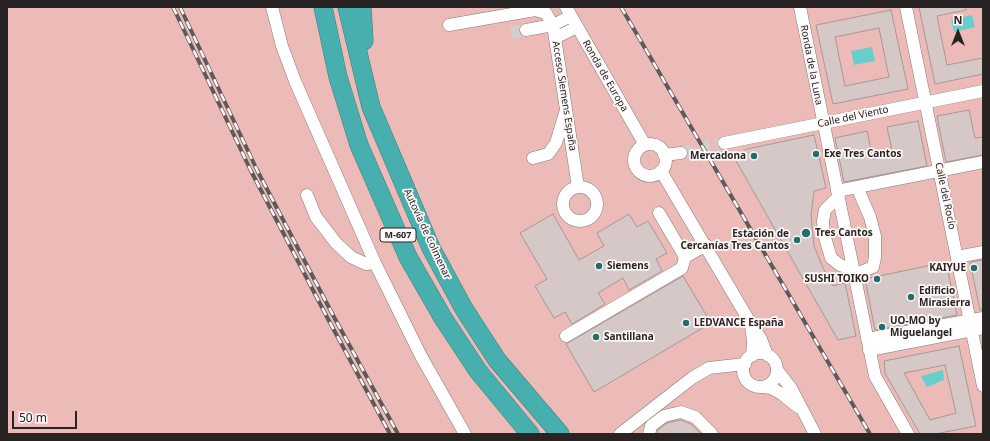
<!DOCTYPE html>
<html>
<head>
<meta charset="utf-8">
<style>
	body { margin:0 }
	#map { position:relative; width:990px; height:441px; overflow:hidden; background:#fef9f8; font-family:"Noto Sans",sans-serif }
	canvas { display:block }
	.frame { position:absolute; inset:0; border:8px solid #292424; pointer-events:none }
	.north { position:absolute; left:938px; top:12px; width:40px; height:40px; -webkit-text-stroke:3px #fef9f8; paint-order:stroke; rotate:0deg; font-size:11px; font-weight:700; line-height:16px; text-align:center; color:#292424 }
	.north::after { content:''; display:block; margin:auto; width:14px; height:18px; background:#292424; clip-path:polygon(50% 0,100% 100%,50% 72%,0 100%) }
	.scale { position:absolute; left:12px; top:411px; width:65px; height:18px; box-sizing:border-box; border:2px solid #292424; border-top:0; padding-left:5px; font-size:12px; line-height:14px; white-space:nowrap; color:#292424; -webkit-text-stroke:3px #fef9f8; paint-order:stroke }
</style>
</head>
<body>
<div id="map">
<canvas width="990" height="441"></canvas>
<div class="frame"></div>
<div class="north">N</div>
<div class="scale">50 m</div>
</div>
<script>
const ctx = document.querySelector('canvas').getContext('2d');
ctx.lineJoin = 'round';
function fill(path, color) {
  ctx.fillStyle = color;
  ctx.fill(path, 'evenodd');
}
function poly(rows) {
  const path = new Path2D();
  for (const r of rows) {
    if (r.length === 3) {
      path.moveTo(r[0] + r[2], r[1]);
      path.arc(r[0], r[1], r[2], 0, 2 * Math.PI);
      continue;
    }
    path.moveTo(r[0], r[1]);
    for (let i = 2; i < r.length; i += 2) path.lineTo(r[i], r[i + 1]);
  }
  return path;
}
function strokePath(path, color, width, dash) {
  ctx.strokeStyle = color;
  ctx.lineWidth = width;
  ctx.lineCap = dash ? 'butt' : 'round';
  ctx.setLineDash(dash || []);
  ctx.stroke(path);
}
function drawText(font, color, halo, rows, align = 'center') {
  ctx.font = font + ' "Noto Sans",sans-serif';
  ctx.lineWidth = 3.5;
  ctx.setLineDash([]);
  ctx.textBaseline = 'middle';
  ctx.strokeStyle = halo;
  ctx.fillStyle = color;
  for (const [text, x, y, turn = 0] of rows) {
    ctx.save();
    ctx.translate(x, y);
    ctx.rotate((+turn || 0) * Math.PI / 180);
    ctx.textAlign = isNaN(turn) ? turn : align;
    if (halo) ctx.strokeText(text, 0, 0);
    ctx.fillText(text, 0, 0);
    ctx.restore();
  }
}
fill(poly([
	[7,7,983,7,983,434,7,434]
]), '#edbbb7');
fill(poly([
	[972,15,975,27,954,32,951,20],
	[872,47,875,61,854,65,851,51],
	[943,370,944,380,927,387,921,376]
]), '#67cecc');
const building = poly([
	[919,7,966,7,966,10,937,16,947,65,983,58,983,74,935,84,919,7],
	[891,10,908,89,833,104,816,25,891,10],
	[879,28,889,77,845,86,835,37,879,28],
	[969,110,975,138,983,137,983,155,946,162,937,116,969,110],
	[918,121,927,166,844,182,835,138,867,131,873,159,893,155,887,127,918,121],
	[814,135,826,188,814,191,811,215,814,246,823,268,833,286,845,283,856,336,838,340,735,159,735,156,747,149,814,135],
	[553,214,579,260,604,246,597,233,629,214,637,227,648,221,667,253,656,259,662,271,629,290,623,278,598,293,605,304,572,324,565,312,554,318,535,286,547,279,520,233,553,214],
	[983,260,983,309,980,310,970,262,983,260],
	[946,262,957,315,875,330,865,279,946,262],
	[683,276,711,323,594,392,566,344,683,276],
	[959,346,976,426,935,434,920,434,885,373,884,361,959,346],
	[945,365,956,413,930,420,904,373,945,365],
	[681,420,691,424,701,434,657,434,658,430,667,423,681,420]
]);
fill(building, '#d5c8c7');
strokePath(building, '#a59998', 1);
strokePath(poly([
	[511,33,526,30],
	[681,153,724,143]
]), '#d3cece', 12, [12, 6]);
const minor = poly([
	[272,7,282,46,295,81,375,263,421,356,465,434],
	[566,7,645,145],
	[800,7,875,376,908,434],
	[906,7,983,386],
	[449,25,535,10,546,13,553,25,578,187],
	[526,30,553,25,571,16],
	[555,38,577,27],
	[724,143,983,91],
	[650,160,16],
	[664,155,681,153],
	[533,158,548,154,556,143,565,113],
	[661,171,751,324,761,339,767,355],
	[580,204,17],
	[837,191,983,162],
	[307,195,316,217,336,243,351,257,366,264,375,263],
	[839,200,834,201,825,210,823,221,824,234,831,258,840,265,846,267,852,266],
	[659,213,685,257],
	[957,257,983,252],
	[854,276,863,271,873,267,875,257,875,236,870,217,857,187],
	[751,326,753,341,752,356],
	[566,336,682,268,685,257,706,245],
	[867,339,983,318],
	[869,350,983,328],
	[760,370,17],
	[777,370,791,388,815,434],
	[763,387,771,388,782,394,798,407],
	[620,434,692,378,709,368,745,364],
	[649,434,651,426,664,416,681,412,695,417,712,434]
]);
const highway = poly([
	[323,7,338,77,359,145,408,257,443,318,478,371,530,434],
	[347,7,371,107,431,248,464,309,497,360,560,434],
	[362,7,364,41]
]);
strokePath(minor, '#847877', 13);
strokePath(highway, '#3c7f7e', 19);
strokePath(minor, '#fff', 12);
strokePath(highway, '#47b0af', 18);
const rail = poly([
	[173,7,251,171,328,319,390,434],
	[180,7,257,170,334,317,398,434],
	[621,7,870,434]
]);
strokePath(rail, '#5f5a59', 4);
strokePath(rail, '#fef9f8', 2.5, [8]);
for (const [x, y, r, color] of [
	[816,154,4,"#226e6d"],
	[754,156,4,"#226e6d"],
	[806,233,5,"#226e6d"],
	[797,240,4,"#226e6d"],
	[599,266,4,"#226e6d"],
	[974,268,4,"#226e6d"],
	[877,279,4,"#226e6d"],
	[911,297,4,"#226e6d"],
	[686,323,4,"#226e6d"],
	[882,327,4,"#226e6d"],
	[596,337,4,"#226e6d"]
]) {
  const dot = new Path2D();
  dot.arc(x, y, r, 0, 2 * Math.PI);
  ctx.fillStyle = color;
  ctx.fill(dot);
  strokePath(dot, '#fef9f8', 1.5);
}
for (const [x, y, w] of [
	[398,235,36]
]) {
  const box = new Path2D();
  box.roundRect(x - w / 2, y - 7, w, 14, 3);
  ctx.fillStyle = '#fef9f8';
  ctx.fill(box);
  strokePath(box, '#292424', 1);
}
drawText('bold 9px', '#292424', null, [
	["M-607",398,235]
]);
drawText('10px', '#292424', '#fef9f8', [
	["Ronda de la Luna",811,65,79],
	["Ronda de Europa",605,76,60],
	["Acceso Siemens España",564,96,81],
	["Calle del Viento",853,117,-12],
	["Calle del Rocío",945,196,78],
	["Autovía de Colmenar",427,234,65]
]);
drawText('bold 10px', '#292424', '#fef9f8', [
	["Exe Tres Cantos",824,154],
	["Mercadona",746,156,"right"],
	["Tres Cantos",815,233],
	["Estación de",789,234,"right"],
	["Cercanías Tres Cantos",789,246,"right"],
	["Siemens",607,266],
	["KAIYUE",966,268,"right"],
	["SUSHI TOIKO",869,279,"right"],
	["Edificio",919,291],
	["Mirasierra",919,303],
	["UO-MO by",890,321],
	["Miguelangel",890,333],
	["LEDVANCE España",694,323],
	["Santillana",604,337]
], 'left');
</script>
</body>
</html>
